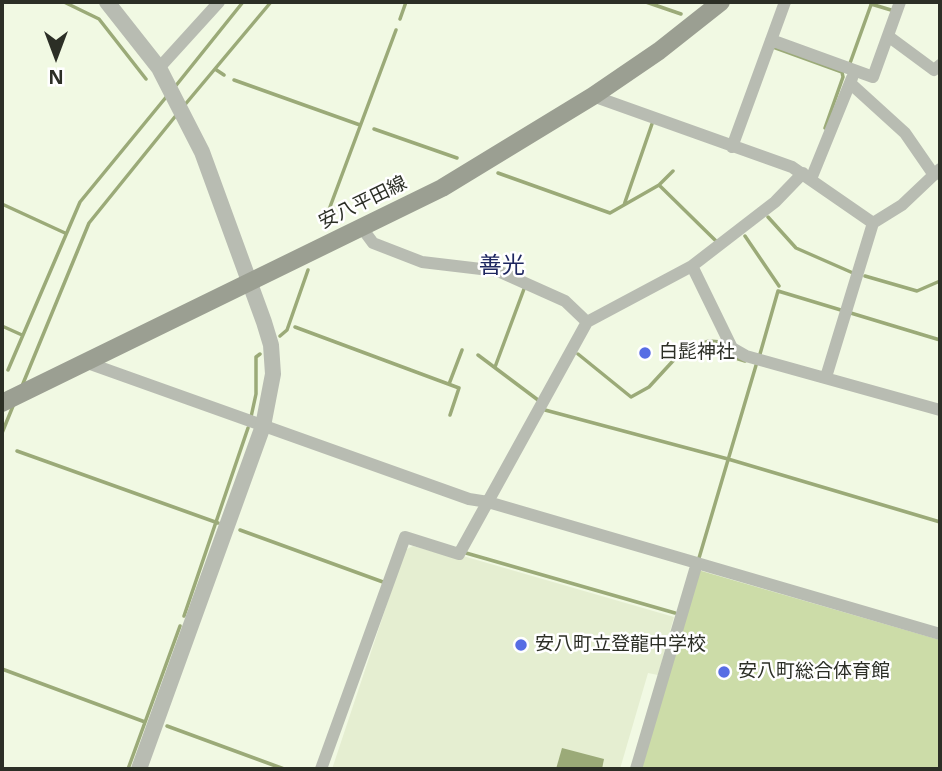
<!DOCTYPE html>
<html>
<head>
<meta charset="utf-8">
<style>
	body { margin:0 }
	#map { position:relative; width:942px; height:771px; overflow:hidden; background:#f1f9e3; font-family:"Open Sans",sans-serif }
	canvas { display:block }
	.frame { position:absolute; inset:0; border:4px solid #2c2f26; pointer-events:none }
	.north { position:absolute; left:21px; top:21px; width:70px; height:70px; -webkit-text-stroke:5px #fff; paint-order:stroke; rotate:180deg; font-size:19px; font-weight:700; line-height:28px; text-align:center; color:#2c2f26 }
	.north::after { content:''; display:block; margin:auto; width:24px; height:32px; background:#2c2f26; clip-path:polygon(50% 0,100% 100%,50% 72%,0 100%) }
</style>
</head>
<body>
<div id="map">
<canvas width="942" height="771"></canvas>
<div class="frame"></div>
<div class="north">N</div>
</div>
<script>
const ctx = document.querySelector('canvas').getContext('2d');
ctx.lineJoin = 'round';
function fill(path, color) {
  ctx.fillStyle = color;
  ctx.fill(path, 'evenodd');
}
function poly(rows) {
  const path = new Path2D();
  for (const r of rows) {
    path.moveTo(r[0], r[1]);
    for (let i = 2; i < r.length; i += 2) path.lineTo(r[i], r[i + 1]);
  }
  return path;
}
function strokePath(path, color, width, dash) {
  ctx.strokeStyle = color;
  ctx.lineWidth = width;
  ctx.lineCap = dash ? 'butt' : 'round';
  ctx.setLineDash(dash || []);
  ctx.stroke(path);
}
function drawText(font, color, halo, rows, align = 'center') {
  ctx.font = font + ' "Open Sans","Noto Sans JP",sans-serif';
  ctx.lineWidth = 5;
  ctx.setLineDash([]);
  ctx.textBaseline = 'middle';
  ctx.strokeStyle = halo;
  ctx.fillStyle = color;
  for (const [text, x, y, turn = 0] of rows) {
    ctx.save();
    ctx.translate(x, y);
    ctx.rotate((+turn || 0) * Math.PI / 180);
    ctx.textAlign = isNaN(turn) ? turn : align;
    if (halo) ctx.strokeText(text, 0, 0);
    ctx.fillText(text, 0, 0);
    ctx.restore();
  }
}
fill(poly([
	[413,546,459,559,463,556,674,617,658,675,648,673,620,769,332,769,405,550]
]), '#e5eed1');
fill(poly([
	[698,570,940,640,940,769,640,769]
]), '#ccdca8');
fill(poly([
	[562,748,604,759,602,769,556,769]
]), '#9baa78');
strokePath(poly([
	[64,2,99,19,146,79],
	[646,2,681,14],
	[871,4,891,10],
	[400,19,406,2],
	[773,47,842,72,843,77,825,128],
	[849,66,872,2],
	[215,69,224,75],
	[234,80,360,125],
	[174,88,243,2],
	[183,107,271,2],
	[374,129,457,158],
	[498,173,610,213,659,185,673,171],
	[659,185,716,241],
	[2,204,65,233],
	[624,205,652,124],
	[768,217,796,248,853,273],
	[324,223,396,30],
	[745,236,779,286],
	[865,276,917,291,940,281],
	[2,326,22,335],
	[295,327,459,388,450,415],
	[280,336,287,330,308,270],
	[578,354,631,397,649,387,683,350,709,341,721,342,732,357,745,361],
	[760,354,778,291,940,340],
	[478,355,538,400],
	[495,367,524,289],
	[8,370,80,202,167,96],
	[449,384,462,350],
	[22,386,89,223,178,113],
	[545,410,728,459,940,522],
	[251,417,256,394,256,357,260,354],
	[2,433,13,406],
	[17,451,218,523],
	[240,530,383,582],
	[466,553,675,613],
	[699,558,757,362],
	[184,616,248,428],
	[2,669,145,722],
	[167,726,284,769],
	[128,769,180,626]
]), '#9baa78', 3.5);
strokePath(poly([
	[888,36,934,70,940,65],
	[771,40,873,77,900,2],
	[159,68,219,2],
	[850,83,905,133,934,175],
	[593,96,792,167,873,223,902,205,940,169],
	[732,147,785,2],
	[811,179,852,78],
	[362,228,373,243,422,262,498,271,565,301,587,322],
	[692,266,732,348,746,356,940,410],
	[85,362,469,499,488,502,940,634],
	[826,377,873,223],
	[321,769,405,537,459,554,587,322,692,266,775,202,803,173],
	[636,769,697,563]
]), '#b8bcb2', 12);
strokePath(poly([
	[107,2,159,68,202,152,264,322,271,345,273,374,263,426,139,769]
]), '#b8bcb2', 16);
strokePath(poly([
	[2,403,442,188,593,96,659,51,721,2]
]), '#9b9f92', 18);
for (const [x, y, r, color] of [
	[645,353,7,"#576de4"],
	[521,645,7,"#576de4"],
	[724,672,7,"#576de4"]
]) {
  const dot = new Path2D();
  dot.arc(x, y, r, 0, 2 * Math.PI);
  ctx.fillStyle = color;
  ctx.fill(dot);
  strokePath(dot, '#fff', 2.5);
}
drawText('19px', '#2c2f26', '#fff', [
	["安八平田線",363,203,-26]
]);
drawText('19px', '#2c2f26', '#fff', [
	["白髭神社",659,353],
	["安八町立登龍中学校",535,645],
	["安八町総合体育館",738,672]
], 'left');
drawText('23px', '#1e2760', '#fff', [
	["善光",502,266]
]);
</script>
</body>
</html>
